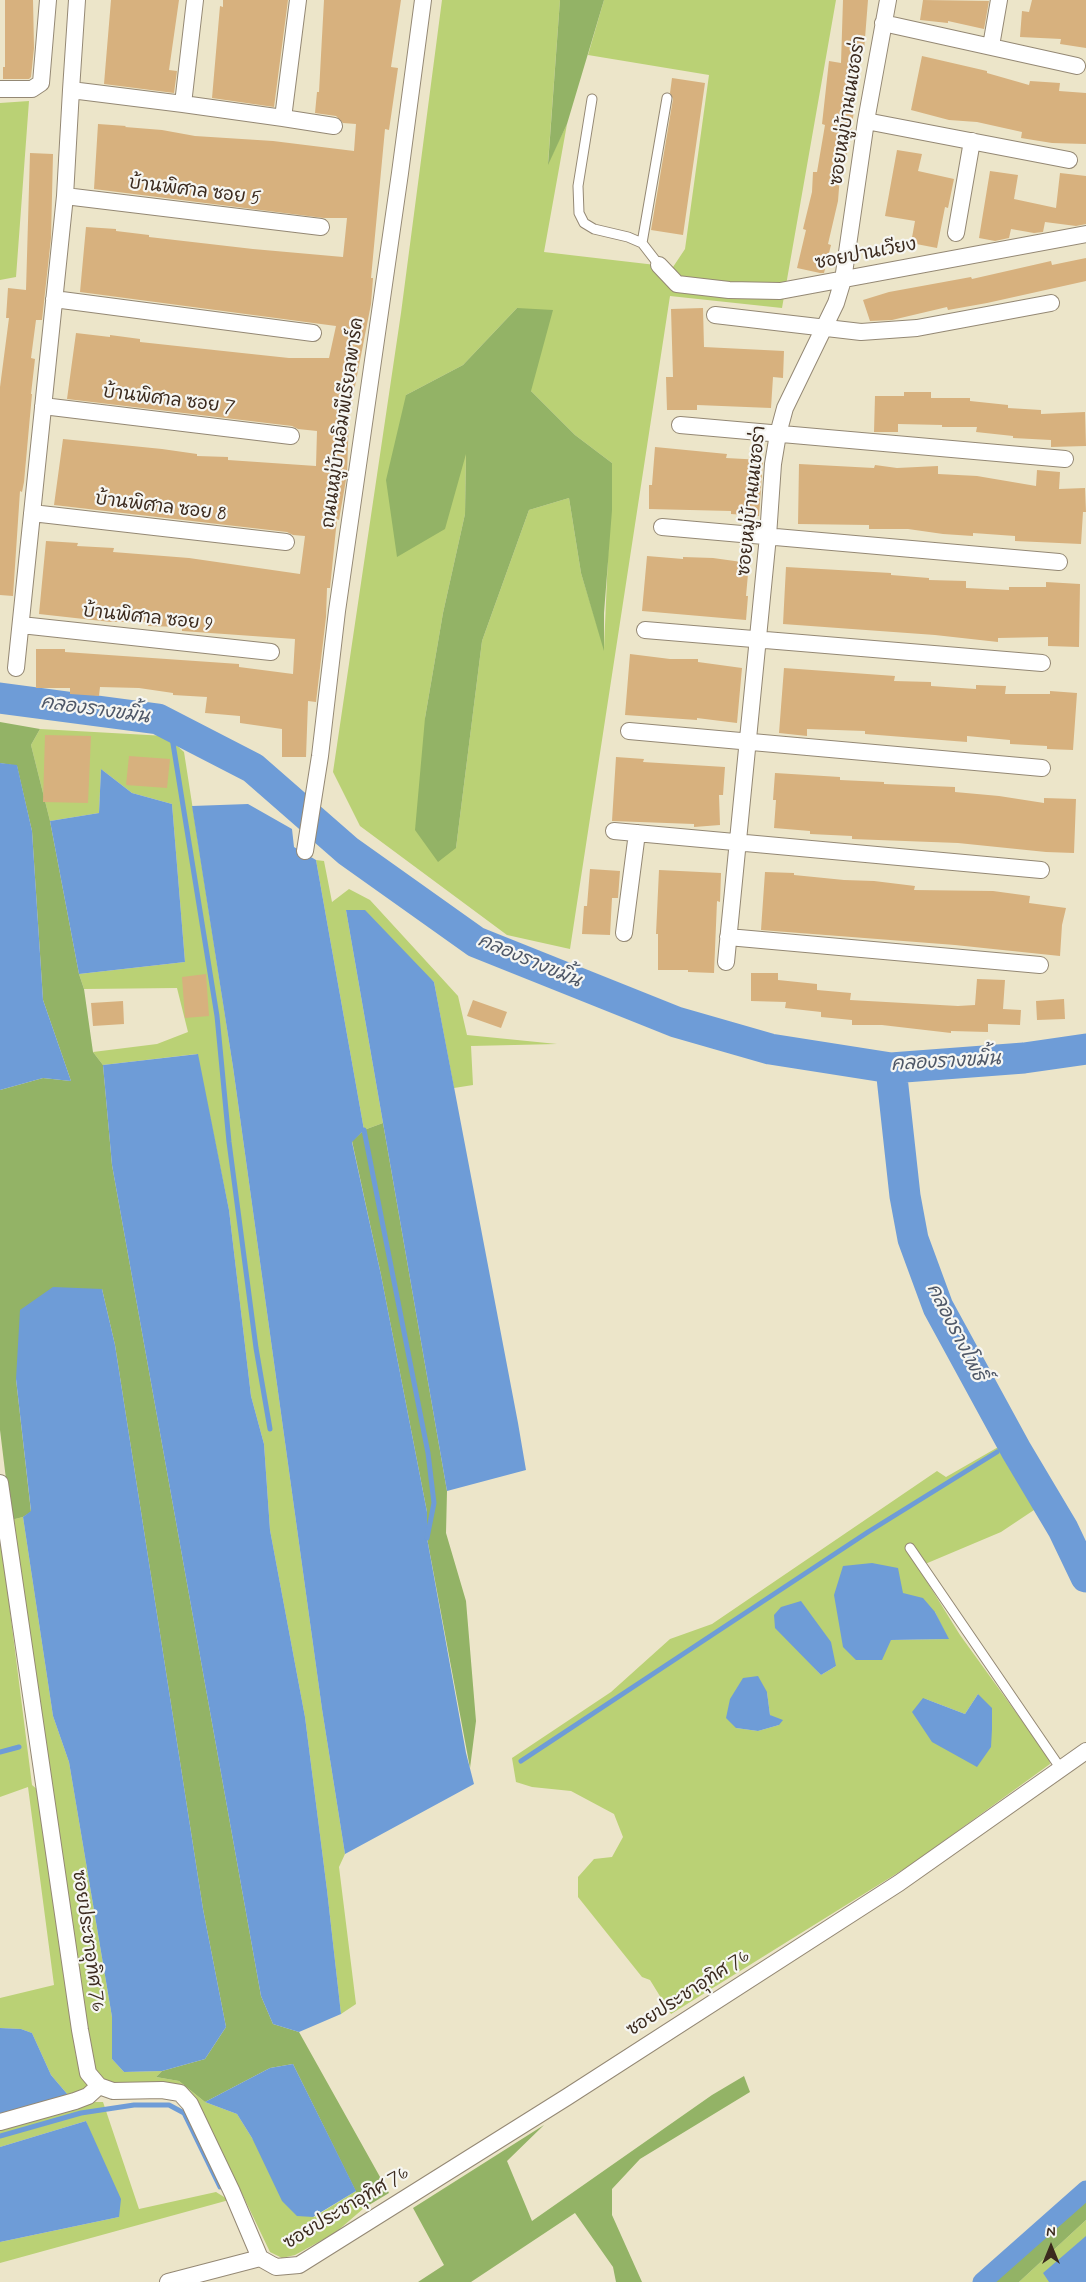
<!DOCTYPE html>
<html>
<head>
<meta charset="utf-8">
<style>
	body { margin:0 }
	#map { position:relative; width:1086px; height:2282px; overflow:hidden; background:#ece5c9; font-family:Mynerve,sans-serif }
	canvas { display:block }
	.north { position:absolute; left:1026px; top:2222px; width:50px; height:50px; -webkit-text-stroke:4px #f6f6f2; paint-order:stroke; rotate:0deg; font-size:14px; font-weight:700; line-height:20px; text-align:center; color:#3b2a1e }
	.north::after { content:''; display:block; margin:auto; width:18px; height:22px; background:#3b2a1e; clip-path:polygon(50% 0,100% 100%,50% 72%,0 100%) }
</style>
</head>
<body>
<div id="map">
<canvas width="1086" height="2282"></canvas>
<div class="north">N</div>
</div>
<script>
const ctx = document.querySelector('canvas').getContext('2d');
ctx.lineJoin = 'round';
function fill(path, color) {
  ctx.fillStyle = color;
  ctx.fill(path, 'evenodd');
}
function poly(rows) {
  const path = new Path2D();
  for (const r of rows) {
    path.moveTo(r[0], r[1]);
    for (let i = 2; i < r.length; i += 2) path.lineTo(r[i], r[i + 1]);
  }
  return path;
}
function strokePath(path, color, width, dash) {
  ctx.strokeStyle = color;
  ctx.lineWidth = width;
  ctx.lineCap = dash ? 'butt' : 'round';
  ctx.setLineDash(dash || []);
  ctx.stroke(path);
}
function drawText(font, color, halo, rows, align = 'center') {
  ctx.font = font + ' Mynerve,"Playpen Sans Thai",sans-serif';
  ctx.lineWidth = 4.5;
  ctx.setLineDash([]);
  ctx.textBaseline = 'middle';
  ctx.strokeStyle = halo;
  ctx.fillStyle = color;
  for (const [text, x, y, turn = 0] of rows) {
    ctx.save();
    ctx.translate(x, y);
    ctx.rotate((+turn || 0) * Math.PI / 180);
    ctx.textAlign = isNaN(turn) ? turn : align;
    if (halo) ctx.strokeText(text, 0, 0);
    ctx.fillText(text, 0, 0);
    ctx.restore();
  }
}
fill(poly([
	[442,0,560,0,548,163,567,124,544,252,673,267,685,249,709,75,588,55,604,0,836,0,782,308,670,296,570,949,507,935,360,826,333,772,401,313],
	[517,308,531,391,575,435,612,463,604,648,581,573,569,498,529,510,482,641,456,848,425,718,443,613,465,514,466,451,406,395,463,365],
	[29,101,16,277,0,280,0,103],
	[40,729,166,736,184,752,233,1067,322,1709,345,1854,339,1867,356,2004,341,2014,327,1890,305,1717,270,1530,264,1444,251,1396,229,1210,197,1054,103,1065,93,1052,157,1044,188,1032,177,988,84,989,79,974,185,962,172,804,132,793,101,769,99,813,50,821,31,745],
	[316,860,324,861,332,902,349,889,370,900,437,973,458,996,467,1035,557,1044,471,1046,473,1085,454,1088,434,982,346,910,383,1123,364,1130],
	[1000,1446,1037,1508,1001,1532,918,1567,960,1635,1049,1758,1050,1764,912,1864,671,2014,650,1980,642,1977,578,1897,578,1877,594,1859,612,1857,623,1837,614,1814,571,1791,532,1787,516,1782,512,1758,611,1692,670,1639,712,1624,937,1471,946,1477],
	[935,1612,948,1639,891,1640],
	[800,1652,836,1666,821,1675],
	[767,1692,770,1715,779,1725,758,1731,736,1728],
	[978,1694,992,1729,923,1698,965,1714],
	[23,1517,53,1716,69,1762,112,2017,112,2059,124,2072,162,2071,156,2077,179,2081,205,2102,237,2114,252,2138,314,2217,356,2191,364,2208,335,2233,295,2255,282,2258,270,2252,200,2106,184,2091,111,2086,99,2076,90,2054,11,1520],
	[0,1532,32,1785,38,1790,76,2056,87,2084,86,2091,68,2095,51,2075,32,2033,21,2029,0,2028,0,1998,54,1985,28,1787,0,1797],
	[88,2102,103,2102,139,2209,216,2192,229,2200,0,2263,0,2242,119,2217,86,2121,0,2147,0,2126],
	[1086,2220,1086,2282,1019,2282]
]), '#bad175');
fill(poly([
	[560,0,604,0,567,124,548,165],
	[517,308,553,310,531,391,575,435,612,463,612,510,604,613,604,651,581,573,569,498,529,510,482,641,456,848,438,862,415,830,425,718,443,613,465,514,466,454,445,529,397,557,386,480,406,395,463,365],
	[0,722,40,729,31,745,50,821,79,974,84,989,93,1052,103,1065,112,1165,261,1996,273,2024,299,2032,389,2193,364,2208,293,2064,270,2068,205,2102,179,2081,156,2077,162,2071,205,2059,226,2027,203,1909,115,1345,102,1289,16,1379,31,1512,23,1517,11,1520,0,1430,0,1090,43,1078,71,1081,43,1000,32,831,17,766,0,763],
	[383,1123,447,1491,446,1533,466,1601,476,1721,470,1768,427,1538,427,1512,381,1275,352,1141,364,1130],
	[744,2076,750,2092,640,2159,612,2189,612,2215,642,2282,616,2282,613,2267,575,2213,471,2282,418,2282,444,2265,413,2208,544,2125,507,2161,532,2221,712,2095],
	[1086,2200,1086,2220,1019,2282,995,2282]
]), '#93b366');
fill(poly([
	[0,763,17,765,32,831,43,1000,71,1081,43,1078,0,1090],
	[101,769,132,793,172,804,185,962,79,974,50,821,99,813],
	[248,804,292,829,294,847,316,860,364,1130,352,1142,381,1275,427,1512,427,1538,466,1753,474,1784,345,1854,322,1709,233,1067,192,806],
	[346,910,365,910,434,982,518,1423,526,1470,447,1491],
	[198,1054,229,1210,251,1396,264,1444,270,1530,305,1717,327,1890,341,2014,299,2032,273,2024,261,1996,112,1165,103,1065],
	[53,1287,102,1289,115,1345,203,1909,226,2027,205,2059,162,2071,124,2072,112,2059,112,2017,69,1762,53,1716,23,1517,31,1511,16,1379,20,1310],
	[872,1563,898,1568,903,1593,923,1598,935,1612,949,1639,891,1640,882,1660,856,1660,843,1647,834,1595,843,1566],
	[801,1601,831,1642,836,1666,821,1675,775,1628,774,1615,781,1607],
	[758,1676,767,1692,770,1715,783,1720,779,1725,758,1731,736,1728,726,1718,730,1699,743,1678],
	[978,1694,992,1708,992,1729,991,1747,977,1767,932,1742,912,1712,923,1698,965,1714],
	[0,2028,21,2029,32,2033,51,2075,68,2095,0,2116],
	[293,2064,356,2191,313,2217,297,2216,282,2201,252,2138,237,2114,205,2102,270,2068],
	[86,2121,121,2199,119,2217,0,2242,0,2147],
	[1086,2236,1086,2282,1049,2282,1043,2273]
]), '#6e9cd7');
strokePath(poly([
	[170,725,217,1016,229,1142,256,1348,270,1429],
	[364,1130,428,1453,434,1503,427,1538],
	[1011,1444,1012,1443],
	[0,1752,19,1747],
	[521,1761,868,1532,997,1452],
	[0,2136,81,2113,134,2105,169,2105,184,2113,220,2187]
]), '#6e9cd7', 5);
strokePath(poly([
	[982,2282,1086,2190]
]), '#6e9cd7', 19);
strokePath(poly([
	[0,698,158,719,253,768,348,851,476,942,676,1022,770,1049,891,1068,1024,1058,1086,1049],
	[891,1068,905,1196,913,1239,938,1307,1016,1450,1063,1529,1086,1577]
]), '#6e9cd7', 31);
fill(poly([
	[5,0,33,0,34,48,31,77,29,79,3,79,3,67,5,67],
	[111,0,179,0,169,70,177,71,174,93,104,84],
	[223,0,288,0,274,107,212,98,220,6,223,7],
	[324,0,401,0,391,67,398,68,389,130,385,129,371,278,373,278,371,304,349,417,347,474,339,520,337,519,330,588,327,588,326,617,316,702,308,701,306,757,282,757,282,729,240,723,240,716,205,713,207,697,173,695,173,693,139,688,100,687,99,696,70,694,70,688,36,688,36,649,65,649,65,652,239,664,239,667,293,674,295,639,182,631,182,627,148,626,148,622,111,622,39,614,46,541,78,543,77,546,114,548,113,552,189,558,300,574,305,536,293,535,287,532,54,505,63,439,162,449,197,454,197,456,228,457,228,460,316,466,317,431,298,429,292,426,67,399,76,333,110,337,110,335,140,339,140,342,242,353,289,358,329,358,336,326,80,292,86,227,116,229,116,231,149,235,149,237,253,249,343,257,347,218,324,218,94,189,98,124,126,126,125,127,162,130,195,136,273,141,354,151,356,124,343,123,336,116,315,113,317,92,319,92],
	[843,0,868,0,864,51,858,51,850,103,855,104,850,139,845,164,841,163,838,201,828,244,831,245,824,273,820,273,797,268,806,230,803,229,812,192,813,172,817,172,825,125,822,124,829,61,841,63],
	[923,0,989,1,984,29,948,21,948,23,920,20],
	[1032,0,1086,0,1086,48,1060,44,1061,39,1020,37,1022,11,1029,12],
	[922,56,987,71,987,73,1029,85,1030,81,1060,83,1059,91,1086,93,1086,144,1052,143,1021,138,1022,132,977,122,949,120,911,110],
	[672,78,705,83,683,235,651,230,673,99,670,93],
	[897,150,922,154,918,171,954,179,948,208,945,207,937,248,911,243,915,221,885,216],
	[30,153,53,154,51,238,42,320,36,320,31,358,35,359,31,394,32,394,24,482,22,492,20,491,13,596,0,595,0,387,9,318,6,318,8,288,26,290],
	[990,171,1018,175,1014,199,1056,208,1060,173,1086,176,1086,224,1076,226,1045,222,1043,232,1034,233,1011,229,1009,238,995,241,979,238],
	[1086,258,1086,281,987,303,948,310,947,307,892,320,870,321,863,300,889,292,971,277,972,279,1051,261,1052,265],
	[703,308,704,347,784,351,783,378,773,377,771,408,697,405,697,410,667,410,666,377,673,377,671,309],
	[904,392,931,392,931,398,970,398,970,401,1008,405,1008,408,1041,410,1041,414,1085,412,1086,446,1051,447,1051,440,1013,438,1013,436,976,432,977,427,942,427,942,425,898,424,898,432,874,432,875,396,904,396],
	[655,447,727,454,726,458,763,460,759,516,731,514,731,511,649,509,649,485,652,485],
	[799,464,874,468,875,465,897,468,938,466,938,474,977,476,1036,486,1037,470,1060,472,1059,489,1085,488,1086,512,1083,512,1081,544,1015,541,1015,536,973,533,973,536,943,534,908,529,869,529,869,525,798,524],
	[647,556,683,559,683,557,713,558,749,563,746,596,748,596,746,620,642,611],
	[786,567,891,573,891,575,929,578,929,580,966,581,966,588,1009,590,1009,587,1046,587,1046,582,1080,584,1079,647,1048,646,1048,637,998,638,998,642,935,635,783,624],
	[630,654,670,659,698,659,698,662,742,668,737,723,697,718,697,720,625,715],
	[784,668,895,676,894,681,931,682,931,686,976,689,976,685,1006,686,1005,694,1050,694,1050,691,1077,693,1073,750,1047,749,1047,746,1010,744,1010,740,967,736,967,742,865,734,865,731,807,729,807,736,779,733],
	[45,735,91,736,88,803,43,802],
	[129,756,170,759,167,788,126,785],
	[616,757,644,759,643,762,725,767,723,795,719,795,720,825,694,827,694,824,612,821],
	[775,773,840,777,840,780,884,782,884,784,955,787,955,792,999,796,1044,803,1044,798,1076,799,1074,853,1046,852,958,843,852,839,852,836,810,834,810,831,774,828,776,800,773,800],
	[590,869,620,871,618,898,612,898,610,935,582,934,584,906,587,906],
	[659,870,721,873,720,902,717,901,714,973,688,972,688,970,658,970,658,934,656,934],
	[765,872,794,873,794,875,844,880,874,881,915,886,914,890,993,891,1030,896,1029,903,1066,908,1062,925,1060,956,955,945,761,930],
	[751,973,778,973,778,980,817,984,817,990,851,993,850,1000,958,1006,975,1005,977,979,1005,980,1003,1009,1021,1010,1020,1025,988,1024,988,1032,951,1031,951,1033,882,1025,852,1025,852,1020,821,1017,821,1012,785,1008,786,1002,751,1001],
	[206,974,209,1016,185,1018,182,977],
	[1064,999,1065,1019,1037,1020,1036,1001],
	[473,1000,507,1012,501,1028,467,1016],
	[123,1001,124,1024,93,1026,91,1003]
]), '#d7b17e');
const lane = poly([
	[592,99,578,186,579,213,584,223,594,229,628,237,642,243,659,265],
	[642,243,667,98],
	[910,1548,1061,1769]
]);
const street = poly([
	[77,0,71,90,183,104],
	[195,0,183,104,283,118,298,0],
	[883,23,1077,66],
	[991,46,999,0],
	[0,89,32,89,41,83,48,0],
	[283,118,334,126],
	[866,121,1069,160],
	[65,196,321,227],
	[956,233,972,141],
	[659,265,677,284,729,290,780,291,1086,234],
	[54,299,313,333],
	[715,315,861,332,917,328,1051,303],
	[43,406,291,436],
	[680,425,1065,459],
	[32,513,286,542],
	[662,527,1059,562],
	[21,625,271,652],
	[645,630,1042,663],
	[16,668,65,196,71,90],
	[629,731,1042,768],
	[614,831,1041,870],
	[305,851,320,756,337,611,400,173,423,0],
	[624,933,637,833],
	[728,937,1040,965],
	[726,962,768,536,773,464,778,434,785,408,836,303,843,280,866,121,888,0],
	[0,1483,80,2030,88,2073,99,2086,113,2091,162,2090,180,2093,190,2104,232,2192,260,2258,276,2267,299,2265,567,2097,899,1883,1086,1751],
	[0,2122,75,2101,88,2096,99,2086],
	[168,2282,260,2258]
]);
strokePath(lane, '#948874', 11);
strokePath(street, '#948874', 18);
strokePath(lane, '#fff', 9);
strokePath(street, '#fff', 16);
drawText('18px', '#3b2a1e', '#f6f6f2', [
	["ซอยหมู่บ้านเนเชอร่า",849,111,-81],
	["บ้านพิศาล ซอย 5",195,192,7],
	["ซอยปานเวียง",866,255,-11],
	["บ้านพิศาล ซอย 7",169,401,7],
	["ถนนหมู่บ้านอิมพีเรียลพาร์ค",344,423,-82],
	["ซอยหมู่บ้านเนเชอร่า",753,501,-84],
	["บ้านพิศาล ซอย 8",161,508,7],
	["บ้านพิศาล ซอย 9",148,619,6],
	["ซอยประชาอุทิศ 76",87,1941,82],
	["ซอยประชาอุทิศ 76",689,1994,-33],
	["ซอยประชาอุทิศ 76",347,2209,-31]
]);
drawText('italic 19px', '#4f5868', '#f6f6f2', [
	["คลองรางขมิ้น",95,711,8],
	["คลองรางขมิ้น",529,962,23],
	["คลองรางขมิ้น",946,1063,-3],
	["คลองรางโพธิ์",955,1333,63]
]);
</script>
</body>
</html>
